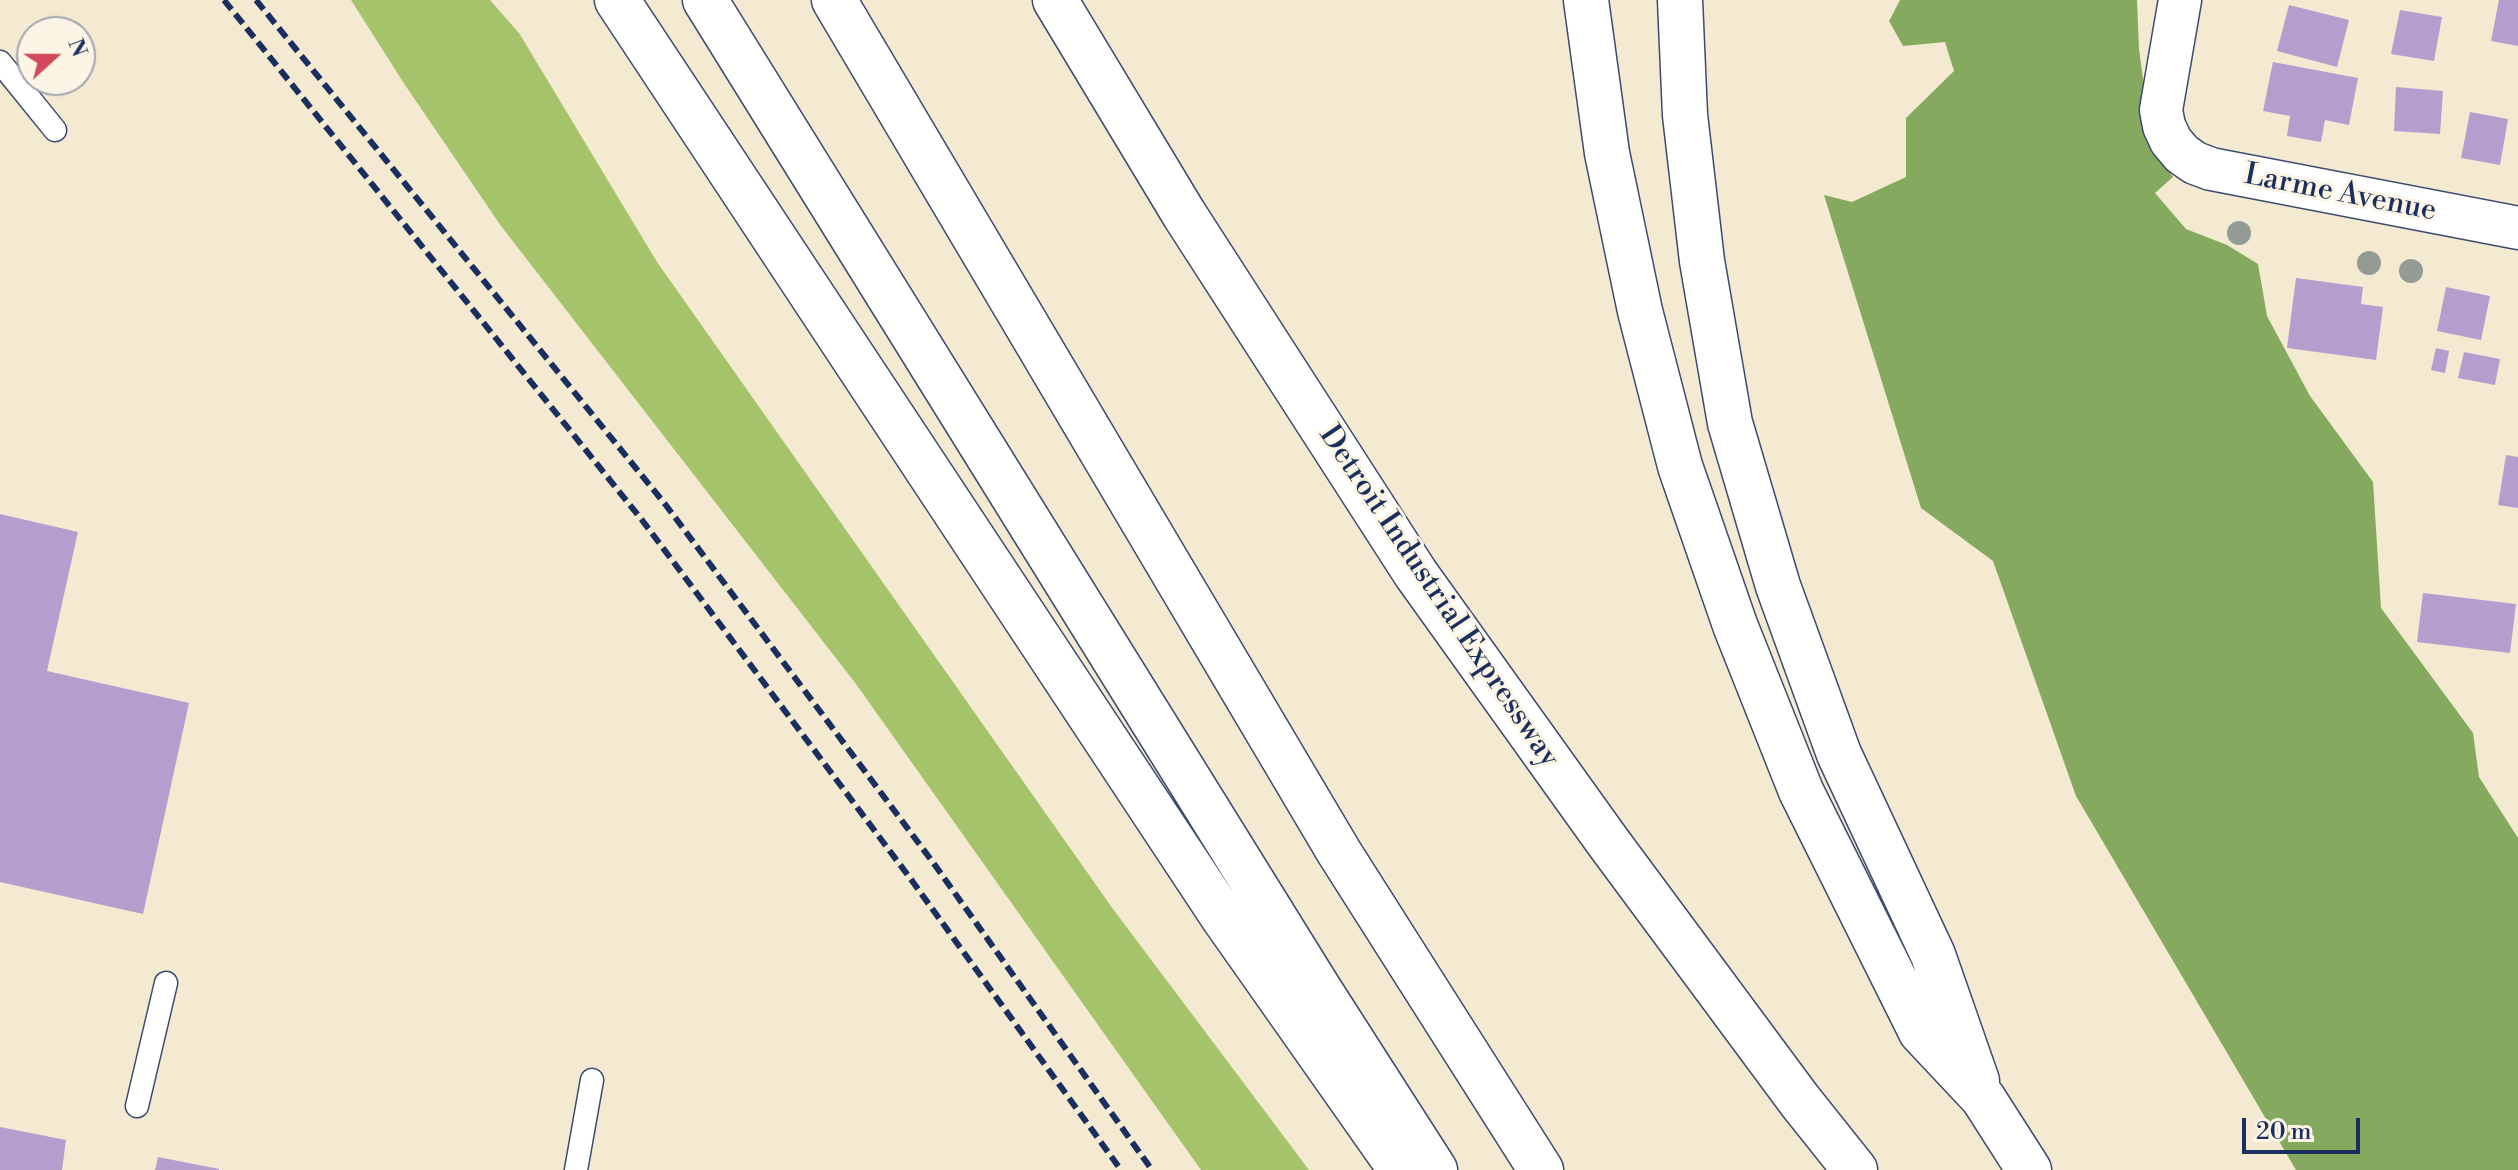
<!DOCTYPE html>
<html>
<head>
<meta charset="utf-8">
<style>
	body { margin:0 }
	#map { position:relative; width:2518px; height:1170px; overflow:hidden; background:#f4ead1; font-family:"Libre Bodoni",serif }
	canvas { display:block }
	.north { position:absolute; left:16px; top:16px; width:80px; height:80px; box-sizing:border-box; background:#fcf5e5; border:2px solid #a2a6af; border-radius:50%; rotate:69deg; font-size:22px; font-weight:700; line-height:32px; text-align:center; color:#1b2f5e }
	.north::after { content:''; display:block; margin:auto; width:28px; height:36px; background:#d1495b; clip-path:polygon(50% 0,100% 100%,50% 72%,0 100%) }
	.scale { position:absolute; left:2242px; top:1118px; width:118px; height:36px; box-sizing:border-box; border:4px solid #1b2f5e; border-top:0; padding-left:10px; font-size:24px; line-height:28px; white-space:nowrap; color:#1b2f5e; -webkit-text-stroke:6px #fcf5e5; paint-order:stroke }
</style>
</head>
<body>
<div id="map">
<canvas width="2518" height="1170"></canvas>
<div class="north">N</div>
<div class="scale">20 m</div>
</div>
<script>
const ctx = document.querySelector('canvas').getContext('2d');
ctx.lineJoin = 'round';
function fill(path, color) {
  ctx.fillStyle = color;
  ctx.fill(path, 'evenodd');
}
function poly(rows) {
  const path = new Path2D();
  for (const r of rows) {
    path.moveTo(r[0], r[1]);
    for (let i = 2; i < r.length; i += 2) path.lineTo(r[i], r[i + 1]);
  }
  return path;
}
function strokePath(path, color, width, dash) {
  ctx.strokeStyle = color;
  ctx.lineWidth = width;
  ctx.lineCap = dash ? 'butt' : 'round';
  ctx.setLineDash(dash || []);
  ctx.stroke(path);
}
function drawText(font, color, halo, rows, align = 'center') {
  ctx.font = font + ' "Libre Bodoni",serif';
  ctx.lineWidth = 6;
  ctx.setLineDash([]);
  ctx.textBaseline = 'middle';
  ctx.strokeStyle = halo;
  ctx.fillStyle = color;
  for (const [text, x, y, turn = 0] of rows) {
    ctx.save();
    ctx.translate(x, y);
    ctx.rotate((+turn || 0) * Math.PI / 180);
    ctx.textAlign = isNaN(turn) ? turn : align;
    if (halo) ctx.strokeText(text, 0, 0);
    ctx.fillText(text, 0, 0);
    ctx.restore();
  }
}
fill(poly([
	[351,0,490,0,519,33,657,262,1113,909,1309,1170,1201,1170,856,684,501,226,403,82]
]), '#a5c36b');
fill(poly([
	[1900,0,2137,0,2139,49,2152,147,2173,177,2155,193,2186,229,2227,245,2258,264,2267,316,2310,396,2373,482,2381,608,2473,733,2479,777,2518,838,2518,1170,2296,1170,2076,796,1993,561,1921,508,1824,195,1852,202,1906,177,1906,118,1954,71,1945,42,1903,46,1889,21]
]), '#84a95f');
fill(poly([
	[2499,0,2518,0,2518,46,2491,41],
	[2289,5,2349,20,2337,67,2277,51],
	[2400,10,2442,17,2434,61,2391,54],
	[2273,62,2358,78,2349,125,2325,120,2321,142,2287,136,2290,116,2263,111],
	[2396,87,2443,91,2440,134,2394,131],
	[2470,112,2508,119,2500,165,2461,158],
	[2296,278,2363,287,2361,304,2383,307,2376,360,2287,348],
	[2446,287,2490,296,2481,340,2437,331],
	[2436,348,2449,351,2445,373,2431,370],
	[2464,352,2500,359,2495,385,2458,378],
	[2506,455,2518,457,2518,508,2498,505],
	[0,514,78,532,47,671,189,703,143,914,0,882],
	[2423,593,2516,604,2510,653,2417,642],
	[0,1127,66,1140,62,1170,0,1170],
	[158,1157,219,1169,219,1170,155,1170]
]), '#b59ecd');
const service = poly([
	[0,62,55,130],
	[137,1106,166,983],
	[576,1170,592,1080]
]);
const minor = poly([
	[2180,0,2161,110,2164,126,2171,141,2182,154,2195,163,2211,169,2518,228]
]);
const motorway = poly([
	[617,0,1223,917,1401,1170],
	[705,0,1319,989,1435,1170],
	[834,0,1339,852,1541,1170],
	[1055,0,1184,214,1416,574,1608,842,1800,1101,1855,1170],
	[1586,0,1607,153,1640,311,1680,466,1735,625,1801,791,1921,1032,1983,1098,2029,1170],
	[1680,0,1685,115,1702,261,1730,423,1778,586,1839,754,1933,955,1977,1081]
]);
strokePath(service, '#3c4b6f', 25);
strokePath(minor, '#3c4b6f', 45);
strokePath(motorway, '#3c4b6f', 47);
strokePath(service, '#fff', 22);
strokePath(minor, '#fff', 42);
strokePath(motorway, '#fff', 44);
strokePath(poly([
	[224,0,642,520,910,878,1121,1170],
	[256,0,665,504,932,861,1152,1170]
]), '#1b2f5e', 6, [12, 6]);
ctx.fillStyle = '#939b94';
for (const [x, y] of [
	[2239,233],
	[2369,263],
	[2411,271]
]) {
  ctx.beginPath();
  ctx.arc(x, y, 12, 0, 2 * Math.PI);
  ctx.fill();
}
drawText('30px', '#1b2f5e', '#fcf5e5', [
	["Larme Avenue",2340,194,11],
	["Detroit Industrial Expressway",1438,597,56]
]);
</script>
</body>
</html>
